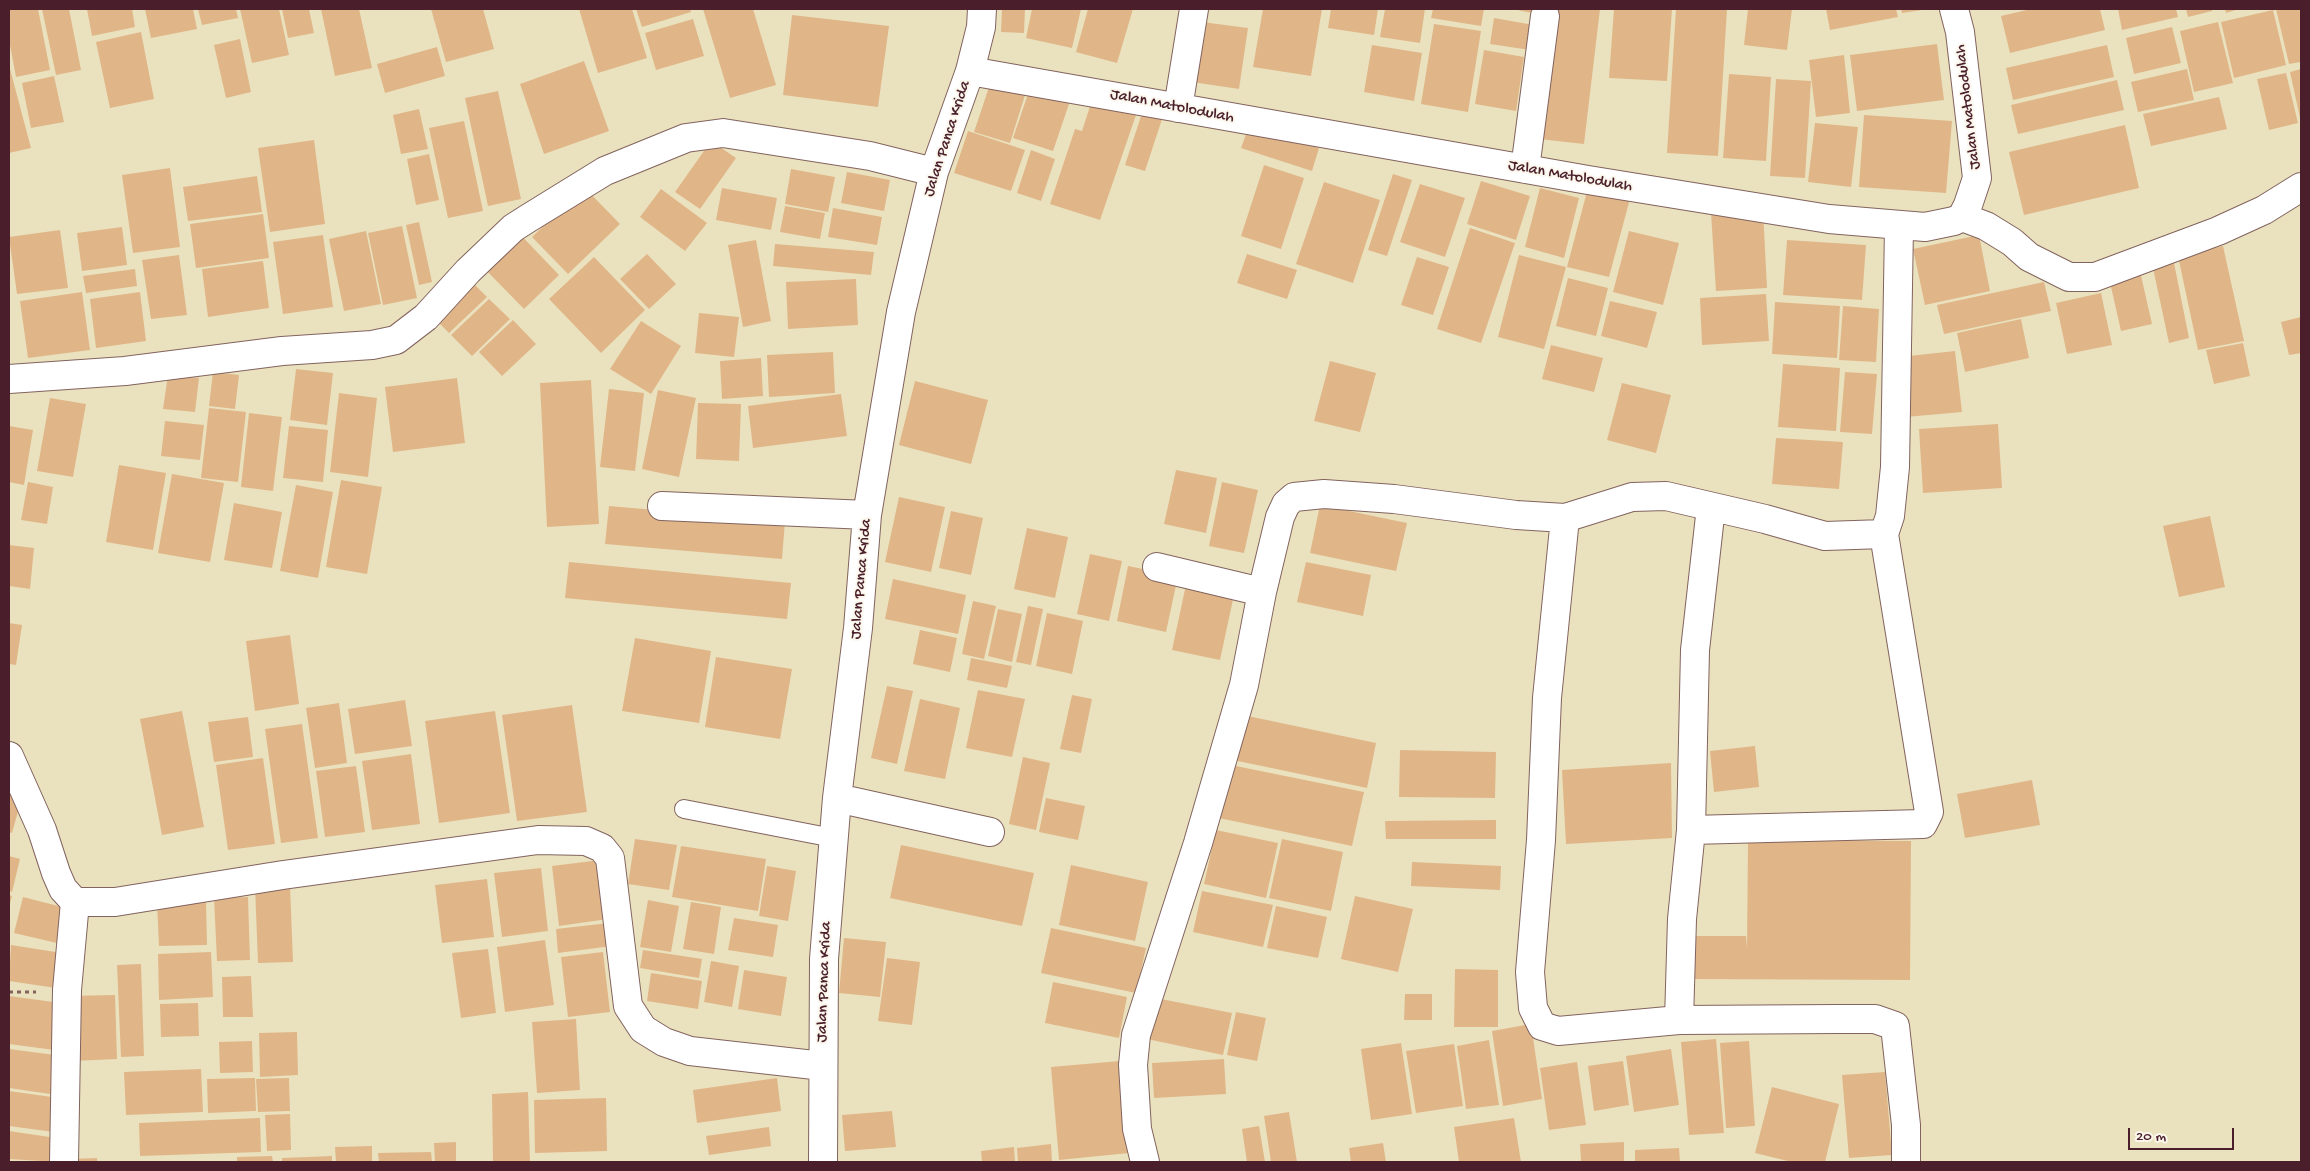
<!DOCTYPE html>
<html>
<head>
<meta charset="utf-8">
<style>
	body { margin:0 }
	#map { position:relative; width:2310px; height:1171px; overflow:hidden; background:#eae2be; font-family:"Gochi Hand",sans-serif }
	canvas { display:block }
	.frame { position:absolute; inset:0; border:10px solid #4a1f2b; pointer-events:none }
	.scale { position:absolute; left:2128px; top:1128px; width:106px; height:22px; box-sizing:border-box; border:2px solid #4a1f2b; border-top:0; padding-left:6px; font-size:15px; line-height:18px; white-space:nowrap; color:#4a1f2b; -webkit-text-stroke:4px #fbf7ec; paint-order:stroke }
</style>
</head>
<body>
<div id="map">
<canvas width="2310" height="1171"></canvas>
<div class="frame"></div>
<div class="scale">20 m</div>
</div>
<script>
const ctx = document.querySelector('canvas').getContext('2d');
ctx.lineJoin = 'round';
function fill(path, color) {
  ctx.fillStyle = color;
  ctx.fill(path, 'evenodd');
}
function poly(rows) {
  const path = new Path2D();
  for (const r of rows) {
    path.moveTo(r[0], r[1]);
    for (let i = 2; i < r.length; i += 2) path.lineTo(r[i], r[i + 1]);
  }
  return path;
}
function strokePath(path, color, width, dash) {
  ctx.strokeStyle = color;
  ctx.lineWidth = width;
  ctx.lineCap = dash ? 'butt' : 'round';
  ctx.setLineDash(dash || []);
  ctx.stroke(path);
}
function drawText(font, color, halo, rows, align = 'center') {
  ctx.font = font + ' "Gochi Hand",sans-serif';
  ctx.lineWidth = 4;
  ctx.setLineDash([]);
  ctx.textBaseline = 'middle';
  ctx.strokeStyle = halo;
  ctx.fillStyle = color;
  for (const [text, x, y, turn = 0] of rows) {
    ctx.save();
    ctx.translate(x, y);
    ctx.rotate((+turn || 0) * Math.PI / 180);
    ctx.textAlign = isNaN(turn) ? turn : align;
    if (halo) ctx.strokeText(text, 0, 0);
    ctx.fillText(text, 0, 0);
    ctx.restore();
  }
}
fill(poly([
	[9,9,38,9,50,70,16,77,9,40],
	[42,9,69,9,81,70,56,75],
	[87,9,132,9,135,27,92,36],
	[145,9,193,9,197,29,151,38],
	[198,9,236,9,238,18,202,25],
	[240,9,279,9,289,55,252,63],
	[282,9,309,9,314,33,288,38],
	[321,9,359,9,372,68,335,76],
	[431,9,483,9,494,49,446,62],
	[579,9,632,9,647,58,598,73],
	[636,9,690,9,691,12,642,27],
	[703,9,753,9,776,85,730,98],
	[1002,9,1025,9,1024,33,1001,32],
	[1032,9,1081,9,1072,48,1026,38],
	[1088,9,1133,9,1117,63,1076,52],
	[1263,9,1322,9,1311,76,1253,67],
	[1331,9,1378,9,1374,35,1328,28],
	[1385,9,1425,9,1420,43,1380,37],
	[1433,9,1484,9,1481,26,1431,18],
	[1513,9,1537,9,1536,14],
	[1554,9,1600,9,1584,144,1539,139],
	[1614,9,1672,9,1667,81,1609,78],
	[1676,9,1727,9,1718,156,1667,153],
	[1748,9,1792,9,1787,50,1744,45],
	[1826,9,1896,9,1898,17,1830,30],
	[1901,9,1921,9,1922,10,1902,13],
	[2031,9,2100,9,2105,30,2010,53,2001,16],
	[2118,9,2176,9,2178,17,2122,30],
	[2186,9,2212,9,2212,11,2188,17],
	[2225,9,2239,9,2226,13],
	[2276,9,2301,9,2301,62,2289,64],
	[2273,10,2286,65,2234,78,2221,22],
	[792,15,889,26,878,107,783,95],
	[1494,18,1534,25,1530,50,1490,44],
	[693,19,704,56,656,70,645,33],
	[1202,22,1248,28,1239,89,1192,82],
	[2218,22,2233,83,2194,92,2180,31],
	[1434,24,1481,31,1468,112,1421,104],
	[2172,27,2181,63,2134,74,2126,38],
	[141,32,154,99,110,108,96,42],
	[240,39,251,92,226,98,214,45],
	[1937,44,1944,100,1857,111,1850,55],
	[1372,45,1422,53,1414,101,1364,92],
	[2107,45,2114,77,2013,100,2006,68],
	[437,47,445,76,385,93,377,64],
	[1484,50,1524,57,1516,111,1475,104],
	[1844,55,1850,113,1816,117,1809,60],
	[584,61,609,131,544,154,520,84],
	[9,65,31,148,9,153],
	[2187,69,2194,100,2138,112,2131,82],
	[2301,69,2301,118,2300,118,2290,72],
	[2286,73,2298,123,2269,130,2257,79],
	[1729,74,1771,77,1766,161,1723,158],
	[54,76,64,122,31,128,22,83],
	[1776,79,1811,81,1805,178,1770,176],
	[2117,80,2124,110,2018,134,2011,105],
	[991,81,1026,92,1010,143,974,132],
	[1030,88,1070,101,1053,151,1013,138],
	[498,91,521,199,488,206,465,98],
	[2219,97,2227,129,2151,146,2143,114],
	[1092,100,1136,115,1100,220,1050,204,1075,129,1082,131],
	[1144,107,1164,113,1145,171,1125,165],
	[419,109,428,149,401,154,393,115],
	[1864,115,1952,121,1946,193,1859,187],
	[464,121,483,211,448,218,429,128],
	[1815,123,1858,127,1851,187,1808,182],
	[2125,125,2139,188,2024,215,2009,152],
	[1249,126,1319,148,1312,171,1241,148],
	[968,131,1025,150,1011,191,954,173],
	[314,140,325,224,270,232,258,148],
	[711,141,736,158,700,209,675,192],
	[1031,150,1055,159,1041,201,1017,193],
	[429,154,439,200,416,205,407,159],
	[1264,165,1304,178,1281,249,1241,236],
	[170,168,180,247,133,253,122,175],
	[791,169,835,177,828,212,785,204],
	[847,172,890,180,884,211,841,203],
	[1393,174,1412,180,1387,256,1368,250],
	[257,176,262,212,188,221,183,187],
	[1481,181,1530,196,1516,240,1467,224],
	[1324,182,1380,200,1353,283,1296,264],
	[1420,184,1465,198,1445,257,1400,242],
	[1589,184,1631,195,1609,277,1567,267],
	[584,187,620,224,568,274,532,237],
	[722,188,777,198,771,230,716,220],
	[1540,188,1579,198,1564,258,1525,247],
	[661,189,707,223,685,251,640,217],
	[785,206,825,213,820,239,780,232],
	[833,208,882,217,877,245,828,237],
	[1763,210,1767,288,1716,291,1711,213],
	[263,214,269,258,196,268,190,224],
	[419,222,432,282,419,285,406,225],
	[402,226,417,298,383,305,368,233],
	[122,227,127,265,82,271,77,233],
	[1470,228,1515,243,1481,343,1437,329],
	[515,229,559,275,524,309,479,263],
	[60,230,68,288,17,294,9,237],
	[366,231,381,304,344,311,329,239],
	[1629,231,1679,243,1663,305,1613,292],
	[323,235,333,307,283,314,273,242],
	[1979,235,1990,291,1925,305,1913,249],
	[756,240,771,321,743,327,728,245],
	[1787,240,1866,245,1862,300,1783,295],
	[775,244,874,252,871,275,773,266],
	[2223,246,2244,341,2198,350,2178,256],
	[647,254,676,284,649,309,620,279],
	[1247,254,1297,270,1287,299,1237,283],
	[179,255,187,315,151,319,142,260],
	[1519,255,1566,267,1544,349,1498,337],
	[594,257,645,310,601,353,549,299],
	[1417,257,1449,267,1433,315,1401,305],
	[263,261,269,308,208,317,202,269],
	[2174,263,2189,338,2169,343,2153,268],
	[135,269,137,286,86,293,83,276],
	[2140,271,2152,324,2121,331,2109,278],
	[1568,278,1608,288,1596,336,1556,326],
	[856,279,858,325,788,329,786,282],
	[470,280,487,297,449,333,432,316],
	[2044,282,2051,311,1944,334,1937,305],
	[82,292,90,350,28,358,20,301],
	[140,292,146,341,96,348,90,299],
	[2101,293,2112,345,2067,354,2056,303],
	[1766,294,1769,341,1702,345,1700,298],
	[489,299,510,319,472,356,451,335],
	[1610,301,1657,312,1647,348,1601,336],
	[1775,302,1840,306,1837,358,1772,354],
	[1843,306,1879,309,1876,362,1839,360],
	[699,313,739,317,734,357,695,353],
	[2301,317,2301,353,2289,355,2281,322],
	[2021,319,2029,358,1965,372,1957,333],
	[513,320,536,344,502,376,479,352],
	[641,321,681,346,651,394,610,369],
	[2243,343,2250,376,2214,384,2206,350],
	[1551,345,1603,358,1594,392,1542,379],
	[1955,351,1962,412,1906,417,1900,357],
	[833,352,835,393,769,397,767,355],
	[761,358,763,396,722,399,720,361],
	[1330,361,1376,373,1360,432,1314,421],
	[1783,364,1840,368,1836,431,1778,427],
	[296,369,333,373,327,425,290,420],
	[213,372,239,375,235,409,209,406],
	[1845,372,1877,374,1872,434,1840,432],
	[168,375,199,378,195,412,163,409],
	[457,378,465,443,393,452,385,387],
	[591,380,599,524,547,527,540,383],
	[915,381,988,400,971,464,899,445],
	[1622,383,1671,395,1656,453,1607,440],
	[609,389,644,393,635,471,600,467],
	[658,390,696,398,679,477,642,469],
	[339,393,377,398,368,477,330,472],
	[841,394,847,436,753,448,748,406],
	[50,398,86,404,73,477,37,471],
	[698,403,741,404,739,461,696,459],
	[209,408,246,412,238,482,201,478],
	[249,413,282,417,273,491,241,487],
	[165,421,204,425,200,460,161,456],
	[1998,424,2002,488,1923,493,1919,429],
	[9,426,33,430,24,485,9,482],
	[289,426,328,430,323,482,283,478],
	[1776,438,1843,442,1839,489,1772,484],
	[119,465,166,473,153,550,106,542],
	[1176,470,1217,478,1206,533,1164,524],
	[172,474,224,483,210,562,158,553],
	[341,480,382,487,367,574,326,567],
	[28,482,53,487,47,524,21,520],
	[1222,482,1258,490,1244,553,1209,546],
	[296,485,333,492,318,578,280,571],
	[899,497,945,507,931,572,885,562],
	[234,503,282,512,272,568,224,560],
	[1320,505,1407,523,1396,571,1310,553],
	[609,506,785,521,782,559,605,544],
	[951,511,983,518,971,575,939,568],
	[2210,516,2225,587,2179,597,2163,526],
	[1027,528,1068,537,1055,598,1014,589],
	[9,545,34,548,30,589,9,586],
	[1090,554,1122,561,1109,621,1077,614],
	[569,562,791,583,787,619,565,598],
	[1306,562,1371,575,1363,616,1297,602],
	[1128,566,1178,576,1166,632,1117,621],
	[893,579,966,595,958,634,885,619],
	[1187,580,1235,590,1220,660,1172,650],
	[973,601,996,606,984,659,962,654],
	[1028,606,1043,609,1031,665,1016,662],
	[998,609,1022,614,1012,662,988,656],
	[1047,613,1083,621,1072,674,1036,666],
	[9,623,22,625,16,665,9,664],
	[920,630,957,638,950,672,913,664],
	[290,635,299,704,255,711,246,641],
	[635,638,711,651,699,723,622,711],
	[716,657,792,669,780,739,705,727],
	[971,658,1012,666,1007,688,967,680],
	[887,686,913,691,897,764,871,758],
	[978,690,1025,699,1012,757,966,748],
	[1072,695,1092,699,1081,753,1060,749],
	[920,699,960,708,945,779,904,771],
	[405,700,412,746,355,754,348,709],
	[339,703,347,763,315,768,306,708],
	[572,705,587,812,517,821,502,715],
	[182,711,204,827,162,835,140,719],
	[495,711,510,813,439,823,425,721],
	[1243,715,1376,743,1367,788,1233,760],
	[248,717,253,757,214,762,208,722],
	[302,724,318,838,281,843,265,729],
	[1755,746,1759,787,1714,792,1710,751],
	[1400,750,1496,752,1495,798,1399,797],
	[411,754,420,824,372,830,362,761],
	[1023,757,1050,763,1036,830,1009,824],
	[263,758,275,844,228,850,216,765],
	[1671,763,1672,838,1566,844,1562,770],
	[1231,765,1364,792,1352,846,1219,818],
	[356,766,365,832,325,837,316,771],
	[9,780,19,808,12,833,9,832],
	[2032,780,2040,825,1965,838,1957,794],
	[1046,798,1085,806,1078,840,1039,832],
	[1496,820,1496,839,1386,839,1385,821],
	[1216,830,1278,843,1266,898,1204,884],
	[635,839,677,845,669,890,628,884],
	[1282,839,1343,852,1331,911,1269,898],
	[1748,840,1911,841,1910,980,1687,979,1687,936,1746,936,1747,949],
	[901,845,1034,873,1022,926,890,898],
	[681,846,766,859,758,911,672,897],
	[9,856,20,859,12,892,9,891],
	[600,860,608,919,559,926,552,866],
	[1412,862,1501,866,1500,890,1411,886],
	[1071,865,1148,882,1135,941,1059,925],
	[767,866,796,871,788,921,759,916],
	[541,868,548,931,502,937,494,873],
	[487,879,494,937,442,943,435,885],
	[290,885,293,962,258,963,255,886],
	[1202,891,1273,905,1263,947,1193,932],
	[9,895,12,896,9,907],
	[1355,896,1413,909,1398,972,1341,959],
	[23,897,70,909,61,944,14,933],
	[248,897,250,960,217,961,214,898],
	[648,900,679,906,671,952,640,947],
	[206,902,207,945,159,946,157,903],
	[691,902,721,907,714,954,683,949],
	[1276,906,1327,917,1318,958,1267,948],
	[734,918,778,925,773,957,728,950],
	[609,923,612,946,558,953,556,929],
	[1051,928,1146,948,1136,993,1041,973],
	[844,938,886,942,880,997,839,993],
	[545,940,554,1005,505,1012,497,947],
	[11,945,62,953,56,988,9,981],
	[488,949,496,1013,461,1018,452,953],
	[643,950,702,959,699,978,640,968],
	[211,952,213,997,159,1000,158,954],
	[603,952,610,1012,568,1017,561,957],
	[887,958,920,962,912,1025,878,1021],
	[711,961,739,966,732,1007,704,1002],
	[141,964,144,1056,121,1057,117,965],
	[1455,969,1498,970,1498,1027,1454,1027],
	[744,970,787,977,781,1016,738,1009],
	[651,973,702,981,698,1009,647,1001],
	[251,976,253,1017,223,1017,222,977],
	[1053,982,1127,997,1119,1038,1045,1023],
	[1405,994,1432,994,1432,1020,1404,1020],
	[115,995,117,1059,72,1061,69,996],
	[9,996,61,1003,54,1050,9,1044],
	[1156,998,1232,1013,1223,1055,1147,1039],
	[198,1003,199,1036,161,1037,160,1004],
	[1236,1012,1266,1018,1257,1061,1227,1055],
	[576,1019,580,1090,537,1093,532,1022],
	[1531,1024,1542,1099,1503,1106,1492,1031],
	[297,1032,298,1075,260,1077,259,1033],
	[1716,1039,1724,1133,1689,1135,1681,1042],
	[1489,1040,1499,1105,1466,1109,1457,1046],
	[252,1041,253,1072,220,1073,219,1042],
	[1749,1041,1755,1126,1726,1128,1720,1043],
	[1401,1043,1412,1114,1371,1120,1361,1049],
	[1454,1044,1463,1106,1416,1113,1406,1051],
	[9,1049,63,1056,57,1095,9,1088],
	[1671,1049,1679,1105,1634,1112,1626,1056],
	[1224,1059,1226,1094,1154,1098,1152,1063],
	[1120,1061,1129,1153,1059,1160,1051,1067],
	[1623,1061,1629,1105,1594,1111,1588,1066],
	[1577,1062,1586,1125,1549,1130,1540,1068],
	[201,1069,203,1112,126,1115,124,1072],
	[1885,1072,1892,1155,1849,1158,1842,1075],
	[255,1078,256,1111,208,1113,207,1079],
	[289,1078,290,1111,258,1112,256,1079],
	[777,1078,781,1111,697,1123,693,1090],
	[1772,1087,1839,1104,1825,1162,1792,1162,1755,1153],
	[9,1091,59,1098,54,1132,9,1126],
	[528,1092,530,1162,493,1162,492,1094],
	[606,1098,607,1151,535,1153,534,1100],
	[892,1111,896,1147,845,1151,842,1115],
	[1289,1112,1297,1162,1271,1162,1264,1116],
	[290,1114,291,1150,267,1151,265,1115],
	[260,1118,261,1152,140,1156,139,1123],
	[1514,1118,1521,1162,1459,1162,1454,1127],
	[1259,1126,1265,1162,1247,1162,1242,1129],
	[769,1127,771,1146,709,1155,706,1136],
	[9,1131,63,1139,59,1162,9,1159],
	[456,1142,456,1162,435,1162,434,1143],
	[1624,1142,1624,1162,1581,1162,1580,1144],
	[1383,1143,1386,1162,1351,1162,1349,1148],
	[1051,1144,1052,1162,1018,1162,1017,1148],
	[372,1146,372,1162,336,1162,335,1147],
	[1014,1147,1015,1162,982,1162,981,1151],
	[1679,1148,1680,1162,1635,1162,1635,1150],
	[431,1152,432,1162,379,1162,378,1153],
	[272,1156,273,1162,237,1162,237,1157],
	[332,1156,332,1162,282,1162,282,1158],
	[97,1158,97,1162,71,1162,71,1159]
]), '#e0b689');
const lane = poly([
	[684,809,833,838]
]);
const street = poly([
	[970,71,1588,180,1829,219,1925,227,1954,221,1962,217,1968,205,1977,178,1960,32,1954,9],
	[1178,108,1194,9],
	[1525,169,1545,16],
	[1962,217,1986,226,2012,242,2029,257,2069,277,2095,277,2218,231,2264,210,2301,187],
	[9,379,125,371,282,351,372,345,396,340,426,317,468,271,513,228,527,219,605,171,686,138,723,133,870,156,934,172],
	[662,506,867,515],
	[1565,518,1547,698,1541,840,1530,972,1533,1008,1542,1026,1558,1031,1679,1020,1837,1019,1875,1019,1895,1026,1906,1125,1906,1162],
	[1157,567,1262,592],
	[9,756,42,830,56,873,63,889,75,902,67,990,64,1162],
	[837,798,990,832],
	[1691,830,1923,824,1929,812,1884,534],
	[75,902,115,902,283,875,538,840,586,841,602,848,610,858,628,1006,643,1029,664,1042,690,1051,823,1066],
	[1679,1020,1682,919,1691,830,1695,650,1711,507],
	[823,1162,824,959,837,798,858,628,867,515,901,312,934,172,970,71,981,27,982,9],
	[1145,1162,1137,1129,1133,1065,1136,1035,1198,843,1244,685,1262,592,1280,517,1286,504,1294,497,1324,494,1394,499,1516,515,1565,518,1632,497,1666,496,1765,519,1825,536,1884,534,1890,516,1895,467,1899,226]
]);
strokePath(lane, '#82635e', 20);
strokePath(street, '#82635e', 30);
strokePath(poly([
	[9,992,36,992]
]), '#82635e', 3, [4, 4]);
strokePath(lane, '#fff', 18);
strokePath(street, '#fff', 28);
drawText('16px', '#4a1f2b', '#fbf7ec', [
	["Jalan Matolodulah",1172,107,11],
	["Jalan Matolodulah",1969,107,-97],
	["Jalan Panca Krida",948,139,-72],
	["Jalan Matolodulah",1570,177,10],
	["Jalan Panca Krida",862,579,-85],
	["Jalan Panca Krida",825,982,-88]
]);
</script>
</body>
</html>
